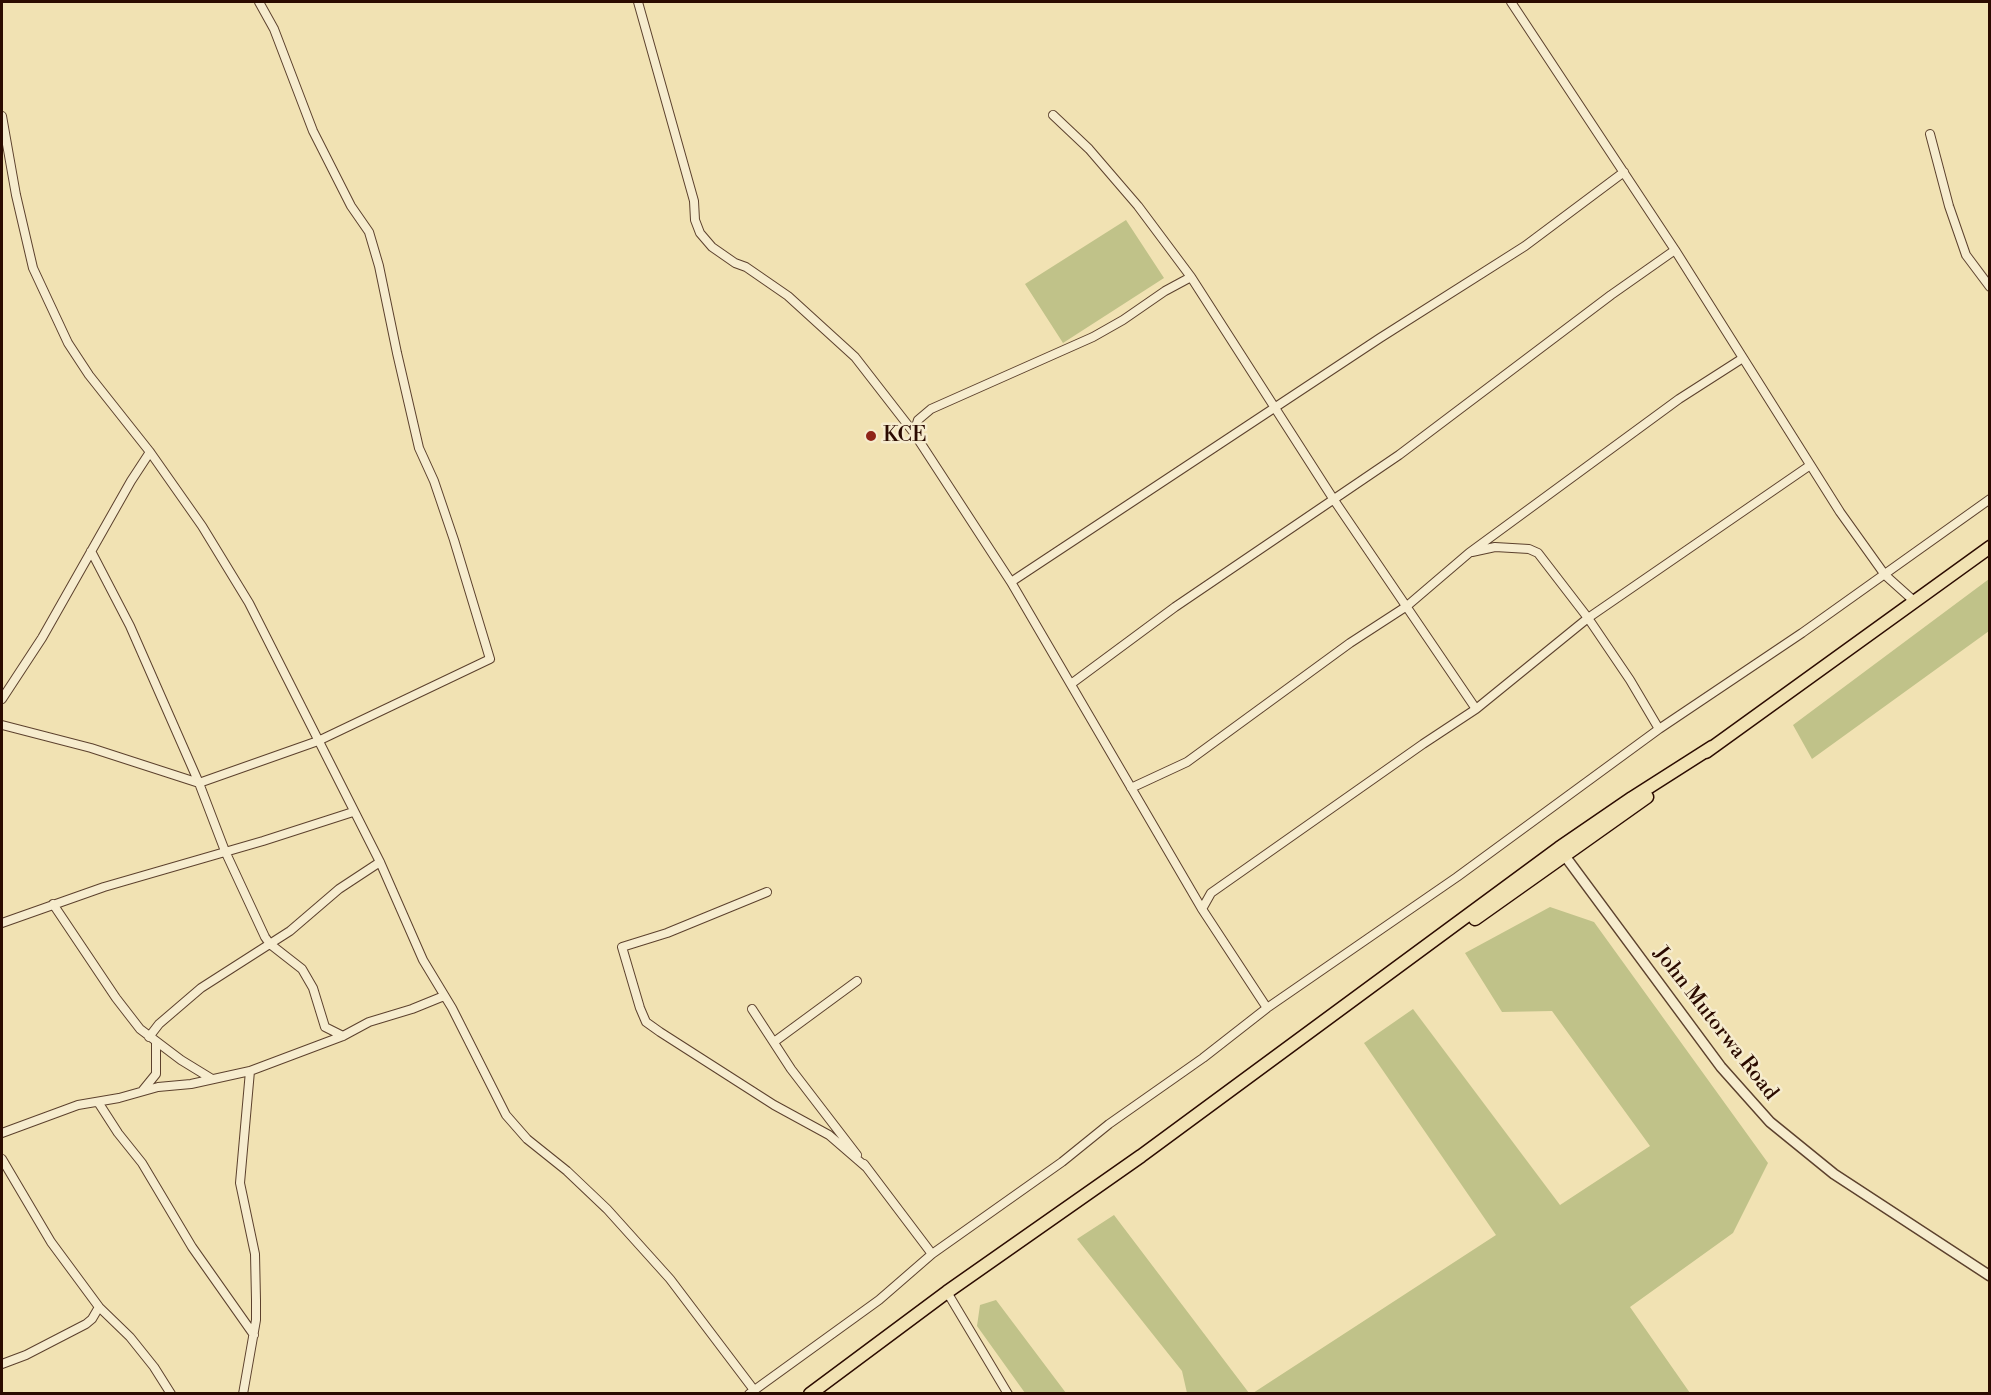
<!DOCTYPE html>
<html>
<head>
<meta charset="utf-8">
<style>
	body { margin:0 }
	#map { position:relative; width:1991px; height:1395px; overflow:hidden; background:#f1e2b3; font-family:"Libre Bodoni",serif }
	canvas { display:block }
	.frame { position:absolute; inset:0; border:3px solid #2b0b00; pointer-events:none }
</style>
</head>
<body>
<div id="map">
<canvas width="1991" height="1395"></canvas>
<div class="frame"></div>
</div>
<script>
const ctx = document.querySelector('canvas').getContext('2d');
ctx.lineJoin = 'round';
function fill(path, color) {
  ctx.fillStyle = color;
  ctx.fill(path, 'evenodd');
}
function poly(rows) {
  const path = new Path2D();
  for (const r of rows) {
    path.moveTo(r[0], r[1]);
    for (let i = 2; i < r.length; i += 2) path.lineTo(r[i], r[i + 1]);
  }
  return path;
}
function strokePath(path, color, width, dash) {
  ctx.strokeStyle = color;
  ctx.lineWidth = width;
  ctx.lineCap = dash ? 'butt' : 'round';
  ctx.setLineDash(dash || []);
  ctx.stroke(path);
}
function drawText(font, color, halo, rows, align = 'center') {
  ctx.font = font + ' "Libre Bodoni",serif';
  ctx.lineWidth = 5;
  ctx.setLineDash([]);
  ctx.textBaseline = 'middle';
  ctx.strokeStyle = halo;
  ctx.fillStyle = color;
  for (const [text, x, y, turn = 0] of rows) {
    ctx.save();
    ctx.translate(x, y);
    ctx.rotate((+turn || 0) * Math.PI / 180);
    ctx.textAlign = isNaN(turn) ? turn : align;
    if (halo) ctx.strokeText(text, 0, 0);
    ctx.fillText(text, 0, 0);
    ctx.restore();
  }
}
fill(poly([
	[1126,220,1164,278,1063,343,1025,284],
	[1989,579,1989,631,1812,759,1793,725],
	[1550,907,1594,922,1768,1163,1733,1233,1630,1307,1690,1393,1253,1393,1496,1235,1364,1043,1413,1009,1560,1205,1650,1146,1552,1011,1502,1012,1465,953],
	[1114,1215,1249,1393,1187,1393,1182,1371,1077,1239],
	[996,1300,1066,1393,1025,1393,977,1326,980,1305]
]), '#c0c289');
const minor = poly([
	[638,2,694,201,695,220,700,233,712,247,735,263,746,267,788,296,855,357,914,433],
	[1511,2,1675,250,1840,512,1885,575,1914,601],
	[1053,115,1089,149,1138,206,1191,277,1334,500,1476,709],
	[2,116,16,195,33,268,68,343,89,375,150,452,202,526,249,603,380,862,423,960,452,1008,506,1115,527,1139,567,1171,607,1209,670,1279,754,1390],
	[1930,134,1949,206,1966,255,1990,287],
	[1191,277,1165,291,1123,320,1093,337,931,409,918,420,914,433,1011,582,1202,909,1267,1008],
	[91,551,130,626,199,783,225,851,265,937,270,944,302,969,313,988,325,1027,343,1036],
	[1472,552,1495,547,1529,549,1538,553,1588,618,1630,680,1659,729],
	[1011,582,1380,338,1525,246,1624,172],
	[1071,684,1175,607,1399,455,1611,295,1675,250],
	[2,699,42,638,131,481,150,452],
	[2,725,91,748,199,783,318,741,490,659,454,540,434,481,419,448,397,353,379,266,369,232,351,206,313,131,274,29,259,2],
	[1131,788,1187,762,1350,643,1407,606,1469,553,1679,399,1743,358],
	[767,892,667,933,622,947,640,1008,646,1022,660,1032,774,1105,829,1135,866,1167],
	[53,904,116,998,140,1029,181,1060,212,1079],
	[1202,909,1211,893,1423,744,1476,709,1588,618,1809,466],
	[2,923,104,887,263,841,353,812],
	[752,1009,791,1069,857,1155],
	[149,1037,159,1024,201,988,290,931,339,889,380,862],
	[774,1042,857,981],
	[143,1090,156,1074,156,1042],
	[98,1102,118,1133,142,1163,192,1247,254,1335],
	[2,1133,78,1105,119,1098,158,1087,191,1084,250,1071,343,1036,369,1022,412,1009,444,996],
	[2,1159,51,1242,99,1307,130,1337,154,1367,171,1394],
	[864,1164,932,1254],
	[947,1292,1008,1394],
	[2,1364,26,1355,86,1324,92,1319,99,1307],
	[243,1394,256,1320,256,1300,255,1254,240,1183,250,1071],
	[749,1394,879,1300,932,1254,1062,1162,1109,1124,1203,1058,1267,1008,1457,877,1659,729,1802,633,1990,499]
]);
const tertiary = poly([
	[1562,852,1721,1067,1770,1122,1834,1174,1990,1276]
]);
const trunk = poly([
	[1706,752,1990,547],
	[1475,919,1647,797],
	[810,1394,947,1292,1141,1156,1559,848,1632,798,1712,747]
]);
strokePath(minor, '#5c412d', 10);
strokePath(tertiary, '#5c412d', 12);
strokePath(trunk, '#2b0b00', 15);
strokePath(minor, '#f6ecce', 8);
strokePath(tertiary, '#f6ecce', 9);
strokePath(trunk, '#f1e2b3', 12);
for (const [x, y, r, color] of [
	[871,436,6,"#8f2418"]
]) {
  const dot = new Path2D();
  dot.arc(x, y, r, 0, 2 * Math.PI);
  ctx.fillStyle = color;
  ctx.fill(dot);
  strokePath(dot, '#f6ecce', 2);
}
drawText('21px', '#2b0b00', '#f6ecce', [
	["KCE",883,436]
], 'left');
drawText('21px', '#2b0b00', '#f6ecce', [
	["John Mutorwa Road",1715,1024,52]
]);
</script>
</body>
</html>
